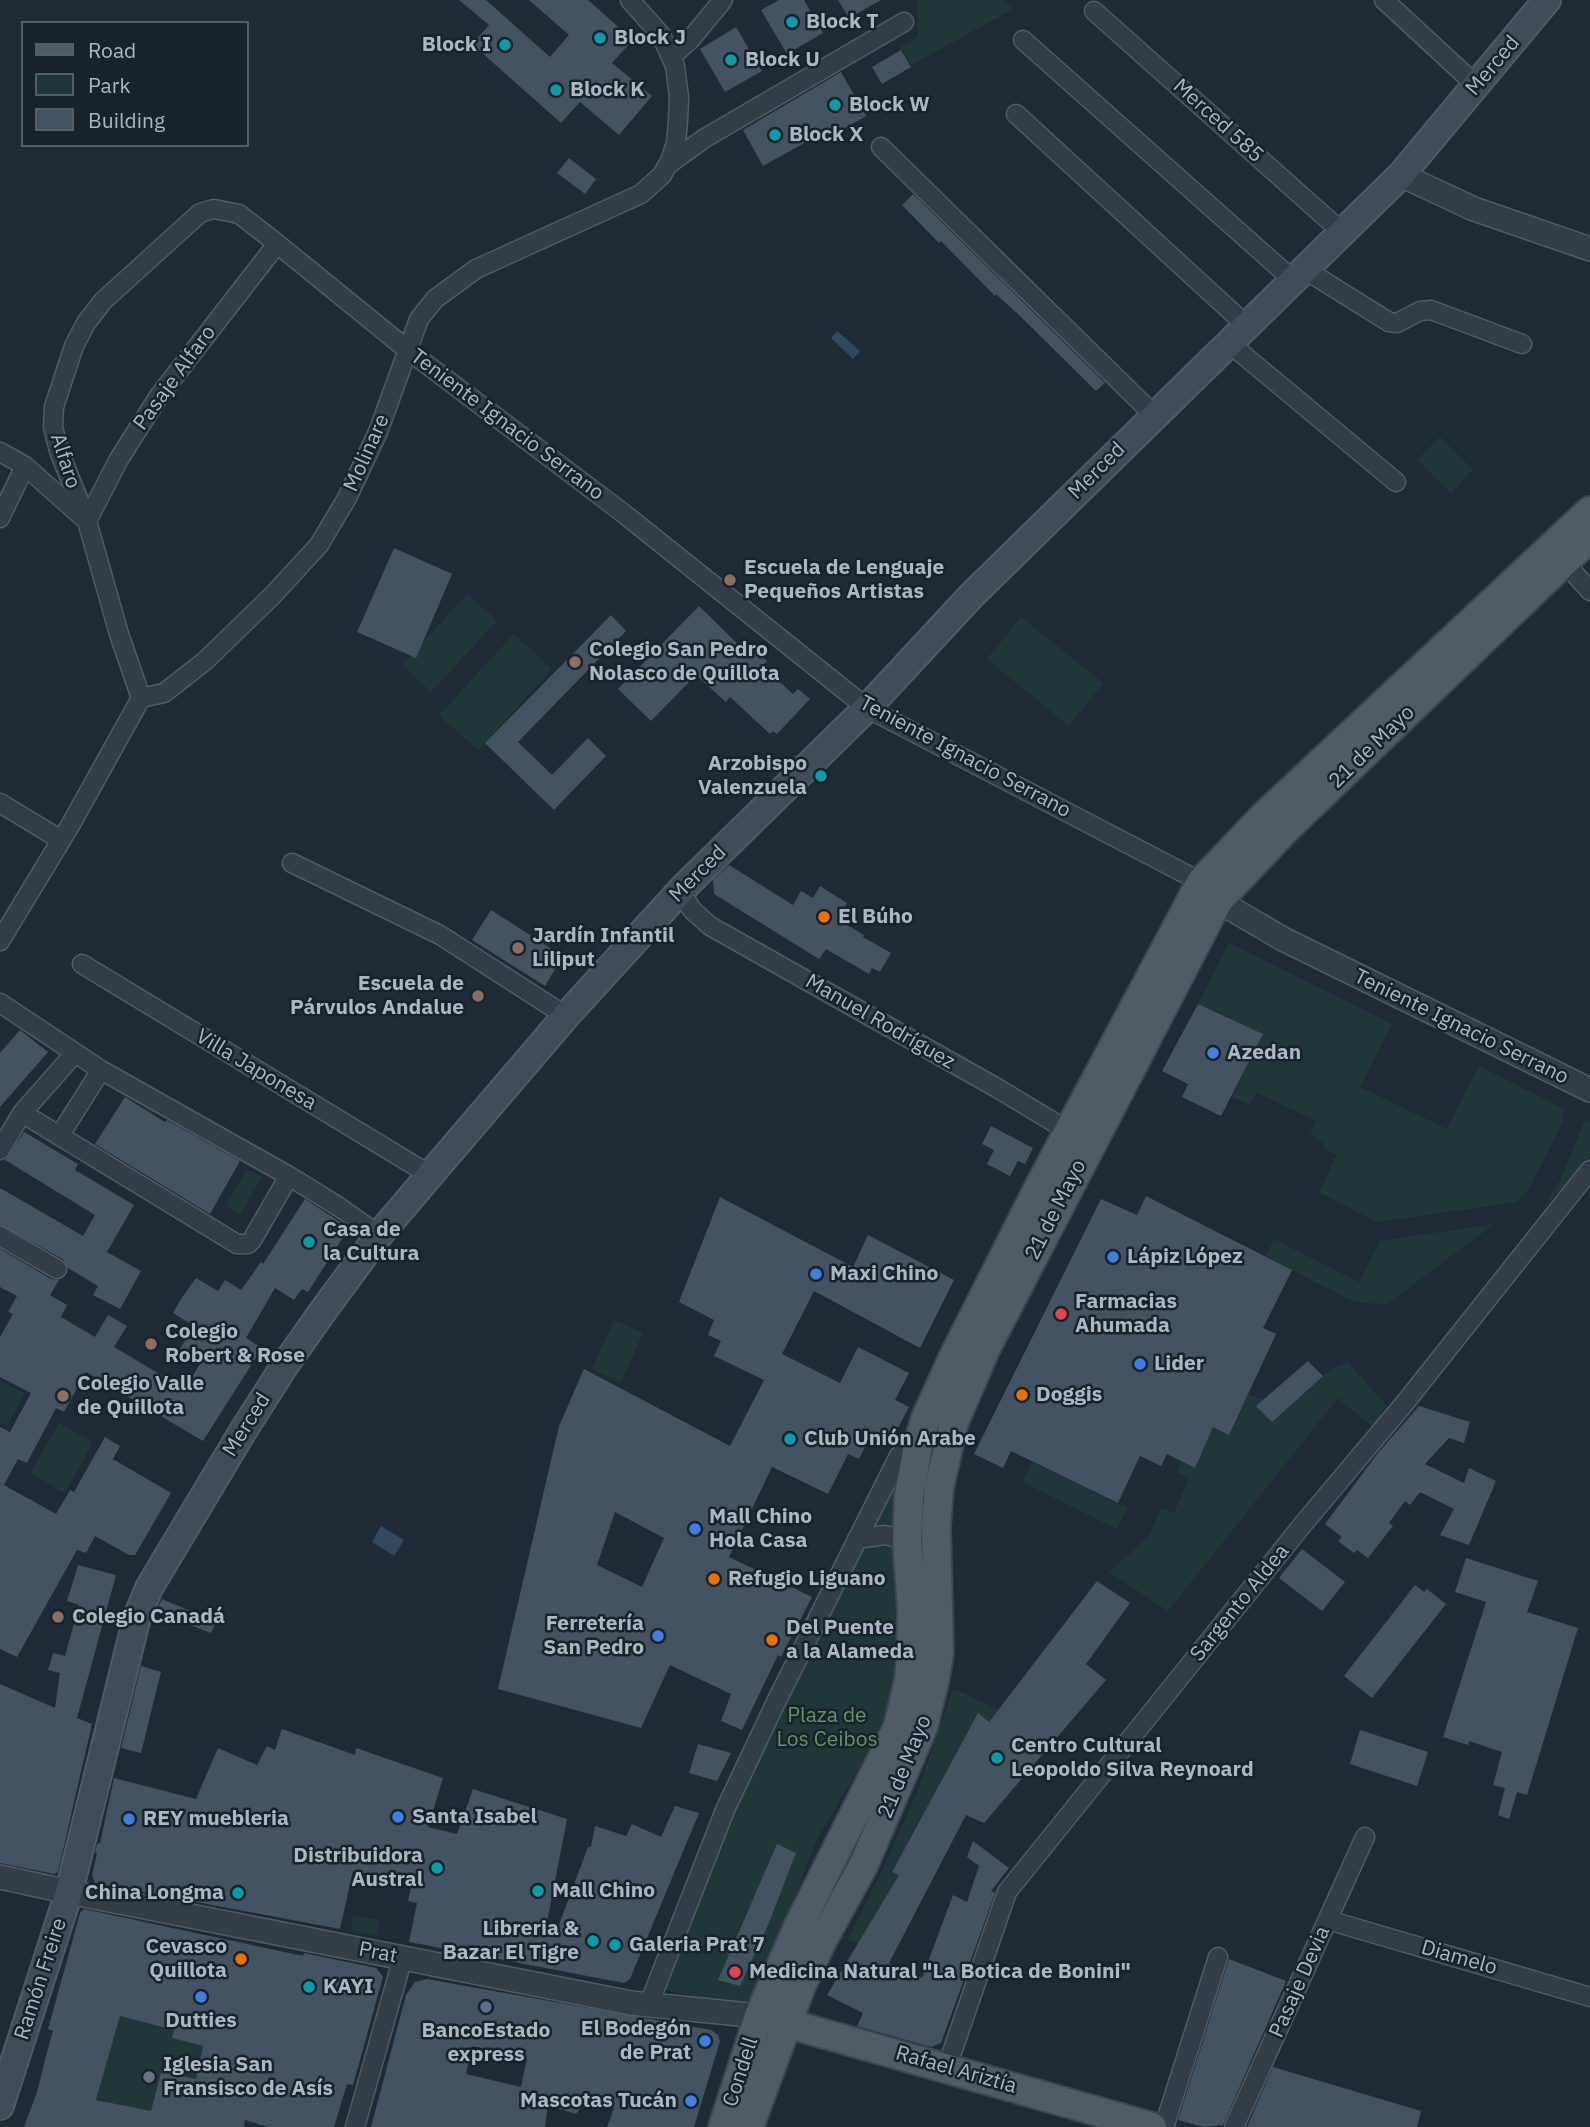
<!DOCTYPE html>
<html>
<head>
<meta charset="utf-8">
<style>
	body { margin:0 }
	#map { position:relative; width:1590px; height:2127px; overflow:hidden; background:#1e2b37; font-family:"IBM Plex Sans",sans-serif }
	canvas { display:block }
	.legend { position:absolute; left:21px; top:21px; width:228px; height:126px; box-sizing:border-box; background:#17222b; border:2px solid #525e68; margin:0; padding:9px 12px; list-style:none; font-size:21px; color:#abb8c4 }
	.legend li { display:flex; align-items:center; gap:14px; height:35px }
	.legend b { width:35px; border:2px solid #525e68 }
</style>
</head>
<body>
<div id="map">
<canvas width="1590" height="2127"></canvas>
<ul class="legend">
<li><b style="height:9px;background:#4f5c68"></b>Road</li>
<li><b style="height:19px;background:#203738"></b>Park</li>
<li><b style="height:19px;background:#445361"></b>Building</li>
</ul>
</div>
<script>
const ctx = document.querySelector('canvas').getContext('2d');
ctx.lineJoin = 'round';
function fill(path, color) {
  ctx.fillStyle = color;
  ctx.fill(path, 'evenodd');
}
function poly(rows) {
  const path = new Path2D();
  for (const r of rows) {
    path.moveTo(r[0], r[1]);
    for (let i = 2; i < r.length; i += 2) path.lineTo(r[i], r[i + 1]);
  }
  return path;
}
function strokePath(path, color, width, dash) {
  ctx.strokeStyle = color;
  ctx.lineWidth = width;
  ctx.lineCap = dash ? 'butt' : 'round';
  ctx.setLineDash(dash || []);
  ctx.stroke(path);
}
function drawText(font, color, halo, rows, align = 'center') {
  ctx.font = font + ' "IBM Plex Sans",sans-serif';
  ctx.lineWidth = 5;
  ctx.setLineDash([]);
  ctx.textBaseline = 'middle';
  ctx.strokeStyle = halo;
  ctx.fillStyle = color;
  for (const [text, x, y, turn = 0] of rows) {
    ctx.save();
    ctx.translate(x, y);
    ctx.rotate((+turn || 0) * Math.PI / 180);
    ctx.textAlign = isNaN(turn) ? turn : align;
    if (halo) ctx.strokeText(text, 0, 0);
    ctx.fillText(text, 0, 0);
    ctx.restore();
  }
}
fill(poly([
	[921,0,1004,0,1013,9,911,65,901,47,918,37,917,2],
	[1440,437,1473,470,1451,493,1417,460],
	[467,594,497,621,431,692,402,665],
	[1021,617,1103,683,1069,726,987,659],
	[514,634,552,669,478,750,439,715],
	[1229,943,1392,1024,1360,1087,1447,1129,1479,1066,1564,1109,1562,1124,1527,1192,1517,1202,1377,1222,1319,1192,1337,1155,1325,1149,1322,1142,1310,1134,1316,1121,1256,1092,1250,1105,1232,1096,1263,1034,1198,1004],
	[1585,1120,1590,1122,1590,1157,1542,1210,1560,1180],
	[247,1169,262,1177,240,1215,226,1206],
	[1494,1224,1387,1304,1363,1303,1348,1299,1266,1256,1274,1239,1359,1282,1380,1241],
	[614,1320,643,1333,621,1382,592,1369],
	[1348,1362,1387,1406,1374,1428,1338,1398,1168,1611,1109,1572,1149,1536,1161,1508,1174,1513,1189,1478,1177,1472,1181,1462,1194,1467,1213,1427,1229,1435,1248,1394,1263,1400,1272,1422,1326,1373,1337,1366],
	[0,1381,24,1393,7,1426,0,1422],
	[59,1423,93,1442,65,1493,30,1473],
	[1032,1462,1127,1508,1117,1529,1022,1482],
	[903,1464,900,1530,869,1528],
	[878,1542,888,1542,897,1548,900,1560,897,1662,885,1715,869,1751,816,1841,753,2007,661,1990,723,1833,856,1559,866,1547],
	[953,1689,998,1709,989,1722,977,1714,892,1871,899,1875,858,1944,848,1939,883,1869,920,1785],
	[353,1916,380,1920,377,1936,351,1931],
	[120,2016,174,2030,173,2038,203,2046,186,2127,184,2077,161,2072,151,2111,96,2100]
]), '#203738');
fill(poly([
	[837,331,860,351,853,359,831,338],
	[381,1526,404,1540,394,1556,372,1542]
]), '#30495f');
fill(poly([
	[459,0,486,0,550,57,569,35,529,0,588,0,633,40,612,63,652,96,619,135,580,102,561,123,472,44,489,25],
	[779,0,804,0,823,33,787,54,761,10],
	[838,0,881,0,849,18],
	[736,27,762,71,725,92,700,49],
	[901,50,911,67,882,84,872,67],
	[841,72,866,116,830,137,826,131,763,166,743,130],
	[569,158,596,179,585,194,557,173],
	[913,194,1105,383,1096,391,1020,316,996,294,995,296,941,241,939,243,902,205],
	[394,548,452,574,416,658,357,632],
	[699,606,747,653,752,647,767,661,762,666,793,694,798,689,810,699,777,734,773,731,770,734,730,697,726,702,696,675,651,721,618,689],
	[611,615,626,631,518,742,552,775,588,738,606,756,554,810,485,743],
	[729,865,793,905,801,891,813,898,820,886,847,903,845,907,849,910,842,922,864,935,863,937,891,953,880,972,872,968,869,974,826,949,819,959,714,894,713,880],
	[491,910,563,956,545,986,472,940],
	[1198,1004,1263,1034,1221,1116,1182,1097,1188,1084,1162,1071],
	[20,1030,48,1052,0,1107,0,1053],
	[125,1097,165,1122,167,1120,240,1161,210,1214,95,1144],
	[991,1126,1033,1148,1025,1164,1018,1161,1010,1176,987,1164,994,1150,982,1144],
	[24,1132,78,1164,75,1170,134,1205,107,1252,141,1271,120,1309,93,1295,98,1286,68,1268,63,1259,0,1225,0,1188,83,1236,95,1215,5,1160],
	[1146,1196,1292,1270,1263,1328,1276,1334,1229,1435,1213,1427,1195,1468,1167,1454,1161,1466,1140,1456,1118,1503,1011,1451,1003,1468,974,1454,1101,1199,1137,1215],
	[720,1197,853,1267,868,1235,954,1280,920,1348,814,1291,782,1354,840,1383,858,1347,909,1373,895,1400,909,1407,888,1447,870,1437,859,1459,848,1454,828,1494,772,1467,729,1557,812,1597,781,1657,778,1655,742,1730,721,1721,731,1694,670,1665,641,1728,498,1689,559,1426,584,1369,730,1446,764,1380,714,1356,721,1341,708,1335,714,1320,679,1302],
	[615,1512,664,1538,642,1587,597,1565],
	[305,1199,349,1228,308,1292,302,1289,294,1300,275,1288,246,1338,262,1348,203,1441,86,1372,64,1412,56,1408,27,1463,18,1459,4,1485,56,1514,70,1490,74,1492,105,1437,120,1446,113,1459,171,1493,135,1555,129,1555,95,1536,86,1553,77,1550,17,1657,0,1649,0,1427,10,1432,31,1393,0,1377,0,1337,13,1314,8,1312,17,1296,0,1287,0,1249,51,1279,59,1280,50,1295,67,1305,61,1317,95,1337,108,1315,127,1326,114,1347,185,1389,201,1362,180,1349,194,1326,173,1313,181,1299,196,1278,218,1291,225,1280,241,1290,261,1262,263,1264],
	[1308,1361,1323,1376,1272,1422,1256,1406],
	[1419,1406,1470,1422,1464,1443,1449,1438,1425,1464,1464,1483,1469,1468,1496,1481,1469,1545,1440,1535,1454,1509,1420,1492,1410,1505,1405,1501,1389,1523,1393,1526,1368,1558,1357,1550,1354,1553,1338,1541,1342,1537,1325,1524,1378,1453],
	[1302,1549,1345,1582,1322,1611,1279,1578],
	[1466,1558,1538,1581,1527,1612,1578,1628,1527,1795,1517,1792,1509,1819,1498,1815,1505,1788,1493,1785,1502,1752,1469,1741,1468,1745,1443,1737,1486,1602,1455,1592],
	[78,1565,116,1575,77,1718,92,1724,58,1872,54,1874,0,1863,0,1684,55,1708,60,1673,48,1670,53,1653,65,1656,79,1605,67,1601],
	[1097,1581,1130,1603,1086,1664,1106,1680,984,1823,966,1815,889,1963,922,1978,953,1895,967,1902,979,1866,967,1857,973,1841,1009,1868,991,1891,995,1893,941,2043,931,2047,857,2026,863,2013,827,1995,899,1875,892,1872,978,1713,989,1722],
	[1415,1585,1424,1592,1427,1589,1446,1604,1372,1698,1344,1676],
	[162,1599,216,1622,211,1633,156,1612],
	[141,1666,161,1672,141,1753,121,1748],
	[282,1729,355,1755,356,1748,443,1778,428,1827,457,1834,473,1789,567,1819,546,1927,557,1930,588,1847,591,1847,595,1826,626,1836,632,1824,661,1837,675,1806,699,1813,630,1979,624,1983,409,1942,417,1903,408,1901,412,1883,353,1871,340,1929,95,1883,92,1875,97,1854,95,1852,97,1844,100,1843,114,1778,196,1799,218,1748,257,1765,267,1746,275,1750],
	[1360,1730,1428,1752,1417,1786,1350,1764],
	[698,1744,731,1753,717,1781,689,1773],
	[777,1844,796,1853,768,1925,740,1986,718,1980],
	[84,1909,303,1956,304,1953,376,1968,383,1977,353,2085,347,2084,334,2127,268,2127,245,2120,244,2127,24,2127,37,2092,46,2056,53,2031,48,2029,63,1975,80,1913],
	[120,2016,174,2030,172,2038,203,2046,196,2079,161,2072,151,2111,96,2100],
	[1229,1959,1286,1981,1223,2125,1204,2127,1178,2120],
	[427,1979,711,2030,718,2035,720,2041,694,2127,607,2127,614,2108,589,2098,576,2114,548,2105,545,2127,371,2127,406,1995,415,1982],
	[472,2046,527,2058,521,2087,466,2074],
	[1273,2067,1421,2111,1417,2127,1247,2127]
]), '#445361');
const minor = poly([
	[1384,0,1477,86],
	[1094,11,1342,232],
	[1023,40,1293,280],
	[671,57,690,40,723,0],
	[1016,114,1246,325],
	[881,147,1154,415],
	[669,164,705,138,904,22],
	[1304,269,1389,322,1397,323,1420,311,1431,310,1522,344],
	[1229,343,1396,482],
	[0,452,25,466,87,521,119,459,159,396,277,244],
	[0,518,25,466],
	[1564,562,1590,591],
	[141,698,119,634,87,521,59,451,53,427,54,407,74,346,86,323,103,301,200,213,214,209,239,214,270,238,409,351,623,513,867,708,1201,882],
	[0,803,61,840],
	[292,863,440,935,566,1016],
	[683,888,685,898,692,910,710,926,997,1088,1075,1135],
	[0,941,71,824,141,698,164,693,205,661,272,596,319,545,347,498,378,432,419,319,435,299,476,269,641,194,662,175,670,161,676,143,678,121,679,97,675,66,661,35,630,0],
	[82,964,430,1175],
	[0,1003,101,1070,289,1176,339,1207,379,1235],
	[22,1113,237,1244,248,1244,252,1240,289,1176],
	[60,1135,101,1070],
	[0,1150,22,1113,75,1053],
	[0,1236,57,1269],
	[857,1539,885,1535,907,1540],
	[1328,1920,1590,1997],
	[649,2004,725,1810,776,1702,899,1456,917,1435],
	[947,2067,1007,1892,1304,1523,1404,1404,1590,1170],
	[355,2127,403,1957],
	[1164,2127,1218,1957],
	[1234,2127,1365,1837]
]);
const tertiary = poly([
	[1401,175,1474,209,1590,249],
	[1207,889,1218,901,1283,939,1590,1090],
	[0,1877,69,1892,631,2003,759,2016]
]);
const secondary = poly([
	[0,2106,69,1892,137,1617,149,1588,243,1431,285,1365,323,1311,379,1235,430,1175,566,1016,683,888,867,708,972,595,1401,175,1547,0]
]);
const primary = poly([
	[772,2019,1152,2127],
	[723,2127,759,2016,799,1925,898,1727,909,1680,911,1656,912,1610,907,1540,909,1496,918,1445,925,1420,952,1360,1040,1185,1201,882,1264,816,1590,511],
	[749,2127,801,1986,822,1941,863,1866,923,1727,935,1678,939,1653,936,1526,939,1488,954,1422,986,1348,1218,901,1285,830,1590,537]
]);
strokePath(minor, '#4f5b65', 21);
strokePath(tertiary, '#4f5b65', 26);
strokePath(secondary, '#4f5b65', 30);
strokePath(primary, '#3b4651', 32);
strokePath(minor, '#323d47', 18);
strokePath(tertiary, '#323d47', 23);
strokePath(secondary, '#3f4c5a', 26);
strokePath(primary, '#4f5c68', 28);
for (const [x, y, r, color] of [
	[792,22,7,"#0f9aa8"],
	[600,38,7,"#0f9aa8"],
	[505,45,7,"#0f9aa8"],
	[731,60,7,"#0f9aa8"],
	[556,90,7,"#0f9aa8"],
	[835,105,7,"#0f9aa8"],
	[775,135,7,"#0f9aa8"],
	[730,580,7,"#8d6e63"],
	[575,662,7,"#8d6e63"],
	[821,776,7,"#0f9aa8"],
	[824,917,7,"#e8710a"],
	[518,948,7,"#8d6e63"],
	[478,996,7,"#8d6e63"],
	[1213,1053,7,"#3f7fe0"],
	[309,1242,7,"#0f9aa8"],
	[1113,1257,7,"#3f7fe0"],
	[816,1274,7,"#3f7fe0"],
	[1061,1314,7,"#e0444e"],
	[151,1344,7,"#8d6e63"],
	[1140,1364,7,"#3f7fe0"],
	[1022,1395,7,"#e8710a"],
	[63,1396,7,"#8d6e63"],
	[790,1439,7,"#0f9aa8"],
	[695,1529,7,"#3f7fe0"],
	[714,1579,7,"#e8710a"],
	[58,1617,7,"#8d6e63"],
	[658,1636,7,"#3f7fe0"],
	[772,1640,7,"#e8710a"],
	[997,1758,7,"#0f9aa8"],
	[398,1817,7,"#3f7fe0"],
	[129,1819,7,"#3f7fe0"],
	[437,1868,7,"#0f9aa8"],
	[538,1891,7,"#0f9aa8"],
	[238,1893,7,"#0f9aa8"],
	[593,1941,7,"#0f9aa8"],
	[615,1945,7,"#0f9aa8"],
	[241,1959,7,"#e8710a"],
	[735,1972,7,"#e0444e"],
	[309,1987,7,"#0f9aa8"],
	[201,1997,7,"#3f7fe0"],
	[486,2007,7,"#5c6f8a"],
	[705,2041,7,"#3f7fe0"],
	[149,2077,7,"#6b7280"],
	[691,2101,7,"#3f7fe0"]
]) {
  const dot = new Path2D();
  dot.arc(x, y, r, 0, 2 * Math.PI);
  ctx.fillStyle = color;
  ctx.fill(dot);
  strokePath(dot, '#17222b', 2.5);
}
drawText('bold 21px', '#abb8c4', '#17222b', [
	["Block T",806,22],
	["Block J",614,38],
	["Block I",491,45,"right"],
	["Block U",745,60],
	["Block K",570,90],
	["Block W",849,105],
	["Block X",789,135],
	["Escuela de Lenguaje",744,568],
	["Pequeños Artistas",744,592],
	["Colegio San Pedro",589,650],
	["Nolasco de Quillota",589,674],
	["Arzobispo",807,764,"right"],
	["Valenzuela",807,788,"right"],
	["El Búho",838,917],
	["Jardín Infantil",532,936],
	["Liliput",532,960],
	["Escuela de",464,984,"right"],
	["Párvulos Andalue",464,1008,"right"],
	["Azedan",1227,1053],
	["Casa de",323,1230],
	["la Cultura",323,1254],
	["Lápiz López",1127,1257],
	["Maxi Chino",830,1274],
	["Farmacias",1075,1302],
	["Ahumada",1075,1326],
	["Colegio",165,1332],
	["Robert & Rose",165,1356],
	["Lider",1154,1364],
	["Colegio Valle",77,1384],
	["de Quillota",77,1408],
	["Doggis",1036,1395],
	["Club Unión Arabe",804,1439],
	["Mall Chino",709,1517],
	["Hola Casa",709,1541],
	["Refugio Liguano",728,1579],
	["Colegio Canadá",72,1617],
	["Ferretería",644,1624,"right"],
	["San Pedro",644,1648,"right"],
	["Del Puente",786,1628],
	["a la Alameda",786,1652],
	["Centro Cultural",1011,1746],
	["Leopoldo Silva Reynoard",1011,1770],
	["Santa Isabel",412,1817],
	["REY muebleria",143,1819],
	["Distribuidora",423,1856,"right"],
	["Austral",423,1880,"right"],
	["Mall Chino",552,1891],
	["China Longma",224,1893,"right"],
	["Libreria &",579,1929,"right"],
	["Bazar El Tigre",579,1953,"right"],
	["Galeria Prat 7",629,1945],
	["Cevasco",227,1947,"right"],
	["Quillota",227,1971,"right"],
	["Medicina Natural \"La Botica de Bonini\"",749,1972],
	["KAYI",323,1987],
	["Dutties",201,2021,"center"],
	["El Bodegón",691,2029,"right"],
	["de Prat",691,2053,"right"],
	["BancoEstado",486,2031,"center"],
	["express",486,2055,"center"],
	["Iglesia San",163,2065],
	["Fransisco de Asís",163,2089],
	["Mascotas Tucán",677,2101,"right"]
], 'left');
drawText('21px', '#abb8c4', '#17222b', [
	["Merced",1493,66,-50],
	["Merced 585",1218,121,42],
	["Pasaje Alfaro",175,378,-54],
	["Teniente Ignacio Serrano",507,425,37],
	["Molinare",367,453,-66],
	["Alfaro",65,461,72],
	["Merced",1097,471,-45],
	["21 de Mayo",1372,747,-44],
	["Teniente Ignacio Serrano",965,757,28],
	["Merced",698,874,-45],
	["Manuel Rodríguez",880,1022,30],
	["Teniente Ignacio Serrano",1461,1027,26],
	["Villa Japonesa",256,1070,31],
	["21 de Mayo",1056,1210,-63],
	["Merced",247,1425,-58],
	["Sargento Aldea",1240,1603,-51],
	["21 de Mayo",905,1767,-68],
	["Prat",378,1953,11],
	["Diamelo",1459,1958,16],
	["Ramón Freire",41,1979,-72],
	["Pasaje Devia",1300,1982,-66],
	["Rafael Ariztía",956,2070,16],
	["Condell",741,2072,-72]
]);
drawText('21px', '#639569', '#17222b', [
	["Plaza de",827,1716],
	["Los Ceibos",827,1740]
]);
</script>
</body>
</html>
